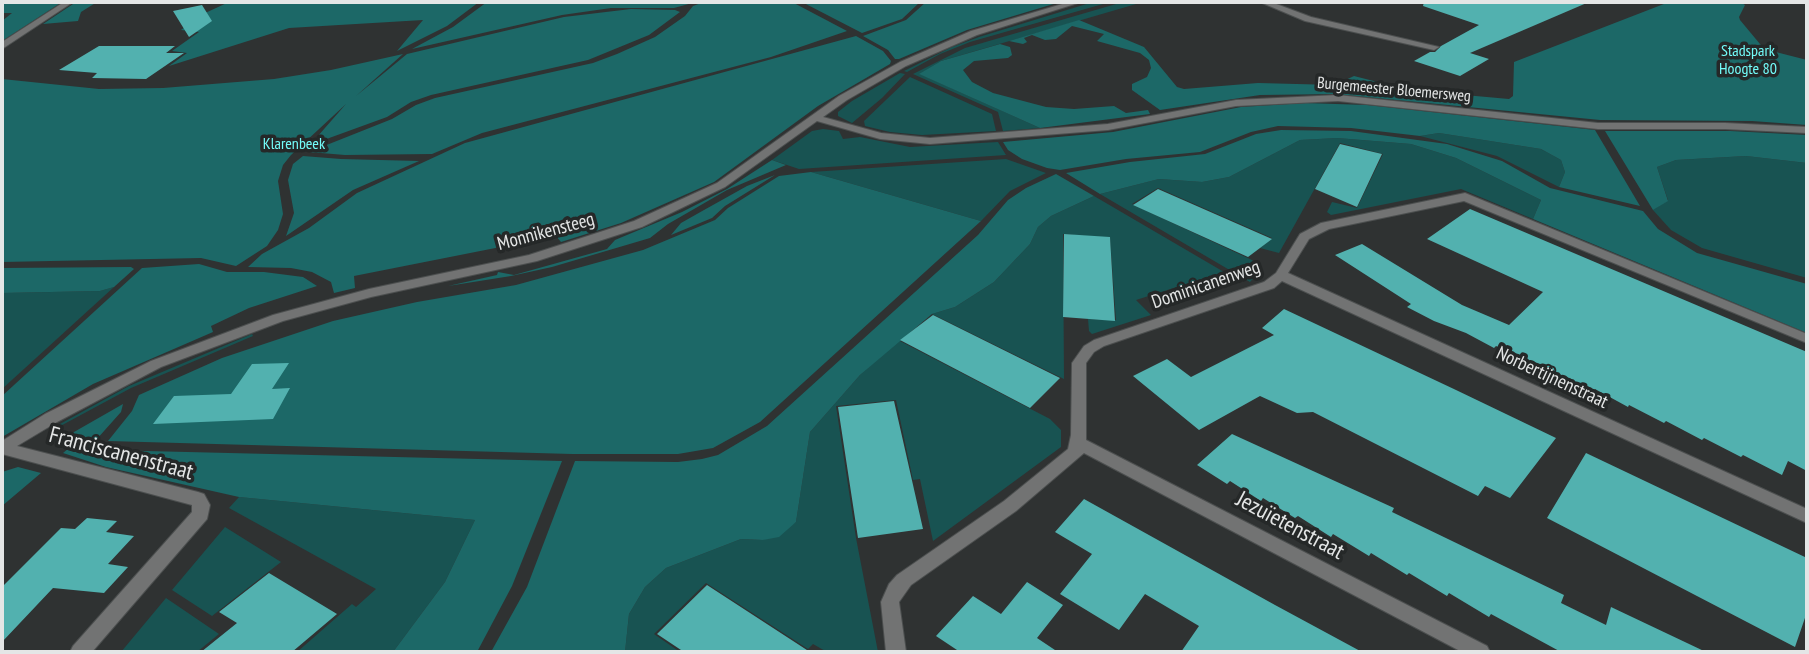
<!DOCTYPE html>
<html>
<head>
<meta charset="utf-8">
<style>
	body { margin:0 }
	#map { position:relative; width:1809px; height:654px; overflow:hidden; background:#2f3232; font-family:"PT Sans Narrow",sans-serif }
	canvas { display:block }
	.frame { position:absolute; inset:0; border:4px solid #e4e6e6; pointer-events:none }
</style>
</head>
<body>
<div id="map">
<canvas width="1809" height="654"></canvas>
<div class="frame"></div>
</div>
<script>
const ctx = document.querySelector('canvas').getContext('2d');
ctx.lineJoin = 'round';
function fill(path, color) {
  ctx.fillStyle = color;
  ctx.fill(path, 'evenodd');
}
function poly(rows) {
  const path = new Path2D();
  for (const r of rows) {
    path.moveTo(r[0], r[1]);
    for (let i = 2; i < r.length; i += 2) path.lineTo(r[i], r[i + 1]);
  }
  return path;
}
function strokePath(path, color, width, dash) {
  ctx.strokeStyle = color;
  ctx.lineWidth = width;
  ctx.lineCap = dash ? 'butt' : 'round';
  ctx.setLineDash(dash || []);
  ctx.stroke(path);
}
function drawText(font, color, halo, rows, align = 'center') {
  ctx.font = font + ' "PT Sans Narrow",sans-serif';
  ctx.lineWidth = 7;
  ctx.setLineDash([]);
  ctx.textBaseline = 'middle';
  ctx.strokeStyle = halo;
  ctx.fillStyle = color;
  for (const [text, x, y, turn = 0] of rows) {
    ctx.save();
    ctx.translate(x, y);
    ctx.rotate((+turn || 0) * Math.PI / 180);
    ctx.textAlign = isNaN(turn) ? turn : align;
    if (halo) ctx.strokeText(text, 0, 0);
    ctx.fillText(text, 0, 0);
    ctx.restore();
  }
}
fill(poly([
	[1093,2,1110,2,970,42,940,54,907,72,904,71,952,47,979,37],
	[1123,2,1143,2,941,61,920,74,1040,128,1003,131,998,112,913,74,965,48],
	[900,73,905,74,882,98,852,123,838,116,838,112,852,101],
	[910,77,992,114,996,131,922,135,890,132,865,126,864,121],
	[823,129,839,131,843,139,860,137,910,147,998,142,1006,155,799,169,772,160,812,131],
	[1439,133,1541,149,1561,160,1565,172,1559,187,1497,156,1420,136],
	[1337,138,1411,144,1456,158,1541,200,1533,219,1461,189,1331,215,1327,212,1332,202,1357,208,1383,154,1340,143,1279,253,1260,248,1272,238,1158,188,1132,204,1252,260,1259,267,1259,272,1250,282,1100,194,1159,179,1202,182,1229,177,1300,140],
	[1746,156,1807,163,1807,278,1702,248,1671,230,1653,210,1668,200,1657,167,1676,160],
	[1006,159,1046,173,1010,191,981,221,811,172],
	[1094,196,1224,272,1136,300,1151,315,1092,334,1089,331,1088,319,1116,320,1110,238,1063,234,1064,379,932,314,955,307,994,282,1030,244,1038,227,1051,216],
	[114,287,2,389,2,293,100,291],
	[252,334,253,336,131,388,53,430,51,429,129,386],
	[898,340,1050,419,1061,430,1061,447,933,541,920,479,913,480,896,400,836,406,856,538,878,652,827,652,813,644,808,649,706,583,654,634,680,652,625,652,629,614,645,587,666,568,741,539,763,540,796,522,810,432,860,375],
	[239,497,475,520,445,582,393,652,297,652,352,604,356,607,376,589,229,508],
	[225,527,281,562,212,616,172,590],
	[166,598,219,634,197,652,121,652]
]), '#185352');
fill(poly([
	[2,2,62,2,2,41,2,21,12,13,2,13],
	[76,2,97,2,81,12,78,21,43,24],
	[229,2,479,2,447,26,397,51,423,20,289,28,169,66,187,53,172,51,199,32,181,30,203,14],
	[487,2,696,2,674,8,611,8,562,15,412,49,453,27],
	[704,2,792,2,847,31,771,57,482,133,432,154,345,155,309,152,392,119,416,105,435,98,593,63,617,54,655,37,685,16,693,6],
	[802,2,920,2,902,19,862,33],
	[926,2,1060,2,967,30,899,59,895,59,888,50,863,36,906,20],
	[1669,2,1740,2,1745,5,1739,17,1740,20,1760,44,1768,50,1807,60,1807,125,1752,121,1600,120,1336,94,1260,95,1160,110,1132,90,1132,84,1147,77,1151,68,1149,60,1140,53,1097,41,1104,34,1072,26,1056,39,1045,40,1032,35,1024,38,1027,42,1023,44,1009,41,1079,20,1144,47,1177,87,1184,89,1258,83,1335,85,1354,76,1409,90,1509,99,1513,96,1514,62],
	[631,9,675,10,680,12,649,35,588,60,431,95,411,102,387,117,310,145,346,104,291,155,283,165,278,181,283,214,278,230,267,246,236,266,201,258,2,262,2,79,99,89,163,88,274,79,331,70,403,54,356,96,407,54,564,17],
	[856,36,883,51,891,61,890,64,818,106,714,182,621,223,561,242,556,236,354,276,355,288,334,293,331,282,312,272,291,268,248,267,262,254,309,228,357,193,465,143],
	[1000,44,1010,47,1012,55,1008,58,974,61,963,70,972,82,993,93,1046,107,1074,109,1114,106,1126,113,1148,110,1150,114,1040,128,919,74,941,61],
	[1305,103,1367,105,1595,130,1640,206,1559,187,1565,172,1561,160,1541,149,1439,133,1420,136,1351,128,1278,126,1251,132,1200,152,1126,159,1060,170,1047,168,1022,159,1008,150,1003,142,1113,132,1241,107],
	[1281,130,1351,131,1447,144,1502,161,1550,188,1643,211,1658,229,1697,253,1807,284,1807,333,1533,219,1541,200,1456,158,1411,144,1337,138,1300,140,1229,177,1202,182,1159,179,1100,194,1066,173,1130,162,1205,154,1256,134],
	[1605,131,1730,131,1807,135,1807,163,1746,156,1676,160,1657,167,1668,201,1653,210],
	[303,156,341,159,419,161,353,190,286,236,294,213,288,180,293,164],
	[772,160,786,165,727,190,668,224,650,238,552,267,511,276,448,286,497,275,498,272,514,275,607,249,615,240,682,212,727,189],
	[811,172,981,221,760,422,713,448,678,454,572,454,108,441,132,411,139,395,222,358,333,321,417,302,516,285,643,250,715,220,728,208,779,176],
	[1056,174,1094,196,1051,216,1038,227,1030,244,994,282,955,307,932,314,860,375,810,432,796,522,779,537,763,540,741,539,666,568,645,587,629,614,625,652,491,652,527,587,575,461,678,462,702,459,718,455,767,426,978,235,1008,200,1026,188],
	[775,175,725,206,712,218,671,235,681,223,704,210,747,186],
	[199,264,227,272,264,272,303,277,317,286,249,308,211,326,213,332,93,384,2,437,2,396,142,268],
	[131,267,134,269,114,287,100,291,2,293,2,268],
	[123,404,121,412,96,440,97,447,104,450,562,461,512,586,477,652,393,652,445,582,475,520,239,497,106,467,63,453,69,448,64,445,62,441,67,436],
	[18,467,41,473,2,506,2,472]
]), '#1c6867');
fill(poly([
	[1424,2,1589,2,1470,53,1489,59,1460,76,1414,61,1430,52,1435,52,1441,46,1479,25,1423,6],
	[202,5,212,21,189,37,173,11],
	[99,46,175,46,166,53,184,53,146,79,92,78,97,73,59,70],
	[1340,144,1382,154,1357,207,1315,189],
	[1158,189,1272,239,1248,257,1133,205],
	[1470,209,1807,352,1807,471,1788,461,1782,475,1743,455,1741,457,1704,438,1702,440,1666,421,1664,423,1629,405,1628,407,1595,389,1593,391,1496,346,1494,348,1466,333,1434,321,1407,307,1411,304,1335,255,1362,244,1462,305,1509,325,1543,292,1427,239],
	[1064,234,1110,237,1115,321,1063,317],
	[1284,309,1456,390,1556,438,1510,498,1485,486,1478,496,1313,412,1297,413,1260,396,1199,430,1133,376,1167,359,1191,377,1274,335,1262,328],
	[933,315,1060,378,1030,408,900,340],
	[289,363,272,389,290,388,273,419,153,424,174,396,231,394,252,364],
	[894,401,923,529,858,538,838,407],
	[1232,434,1394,508,1392,512,1564,595,1561,603,1606,625,1611,607,1706,652,1561,652,1491,614,1489,617,1449,593,1447,596,1409,573,1407,575,1371,553,1369,556,1333,534,1331,537,1298,516,1295,518,1263,498,1261,501,1230,481,1227,484,1197,465],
	[1586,453,1807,558,1807,612,1795,647,1547,518],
	[1084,499,1275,605,1362,652,1181,652,1199,626,1145,594,1119,630,1060,594,1092,554,1055,532],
	[87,518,117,521,106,532,134,536,108,564,128,567,104,593,53,588,2,642,2,587,61,528,75,529],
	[269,573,337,614,292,652,201,652,237,623,219,612],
	[1027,582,1063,605,1037,638,1058,652,960,652,936,636,973,596,1001,614],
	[707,585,810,652,684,652,657,634]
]), '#52b1af');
const street = poly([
	[64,2,73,2,2,49,2,42,64,2],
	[1069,2,1081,2,977,35,906,66,847,100,823,117,881,133,930,138,1108,124,1236,100,1338,95,1598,123,1725,123,1807,127,1807,133,1725,129,1598,129,1338,101,1236,106,1108,130,930,144,880,139,817,121,725,187,642,227,537,261,371,297,283,321,161,367,57,422,17,446,198,492,204,494,210,505,207,519,92,652,70,652,73,646,192,512,192,505,2,454,2,441,45,414,151,361,273,315,369,289,529,255,634,221,717,183,839,96,900,62,971,31,1069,2],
	[1260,2,1271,2,1311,17,1439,47,1434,50,1305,21,1260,2],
	[1465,193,1807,334,1807,343,1464,201,1329,229,1309,239,1288,273,1807,509,1807,523,1282,281,1274,288,1104,346,1094,352,1086,363,1086,440,1487,646,1490,652,1462,652,1084,453,1016,511,911,585,899,602,906,652,886,652,881,602,889,584,897,575,1004,501,1068,449,1071,435,1072,363,1084,346,1094,340,1264,282,1276,273,1300,234,1321,223,1465,193]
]);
strokePath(street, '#4c4f4f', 2);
fill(street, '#727373');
drawText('16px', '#73fcf9', '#252828', [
	["Stadspark",1748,51],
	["Hoogte 80",1748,69],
	["Klarenbeek",294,144]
]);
drawText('16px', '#e4e6e6', '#252828', [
	["Burgemeester Bloemersweg",1394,90,5]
]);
drawText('19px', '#e4e6e6', '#252828', [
	["Monnikensteeg",546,232,-15],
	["Dominicanenweg",1206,285,-19],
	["Norbertijnenstraat",1552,378,25]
]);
drawText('23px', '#e4e6e6', '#252828', [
	["Franciscanenstraat",121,454,15],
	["Jezuïetenstraat",1290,526,28]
]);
</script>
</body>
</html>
